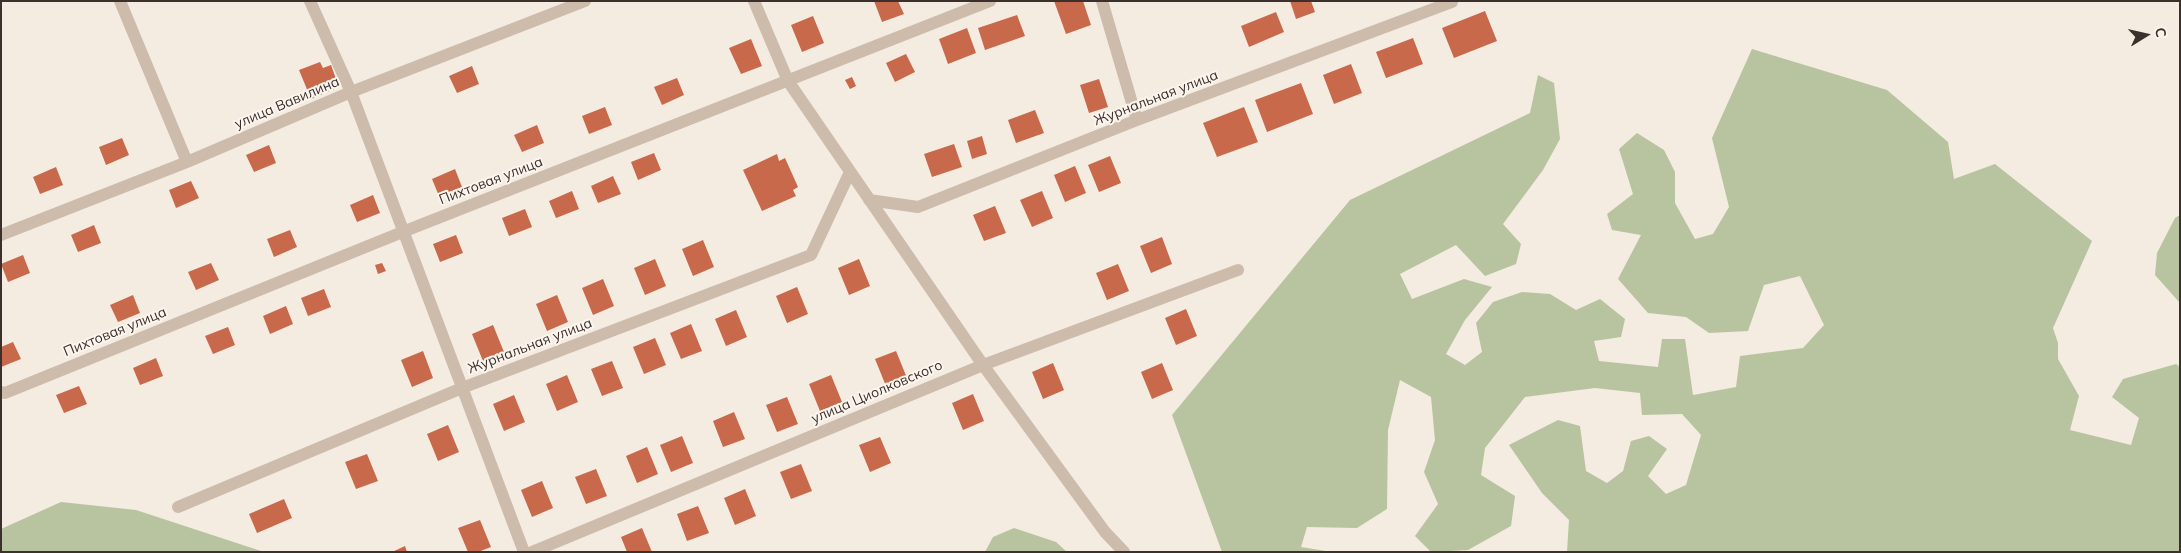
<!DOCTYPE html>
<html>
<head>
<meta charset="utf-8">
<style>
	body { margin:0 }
	#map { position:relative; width:2181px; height:553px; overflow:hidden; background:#f4ebe1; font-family:Mulish,sans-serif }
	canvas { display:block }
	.frame { position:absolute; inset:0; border:2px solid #3b302b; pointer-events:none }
	.north { position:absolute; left:2121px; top:10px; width:50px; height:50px; -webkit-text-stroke:4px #fbf5ee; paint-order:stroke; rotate:80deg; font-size:14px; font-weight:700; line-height:20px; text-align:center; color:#3b302b }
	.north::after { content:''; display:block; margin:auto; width:18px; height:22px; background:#3b302b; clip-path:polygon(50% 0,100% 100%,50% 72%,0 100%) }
</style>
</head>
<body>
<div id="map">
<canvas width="2181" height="553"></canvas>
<div class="frame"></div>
<div class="north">С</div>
</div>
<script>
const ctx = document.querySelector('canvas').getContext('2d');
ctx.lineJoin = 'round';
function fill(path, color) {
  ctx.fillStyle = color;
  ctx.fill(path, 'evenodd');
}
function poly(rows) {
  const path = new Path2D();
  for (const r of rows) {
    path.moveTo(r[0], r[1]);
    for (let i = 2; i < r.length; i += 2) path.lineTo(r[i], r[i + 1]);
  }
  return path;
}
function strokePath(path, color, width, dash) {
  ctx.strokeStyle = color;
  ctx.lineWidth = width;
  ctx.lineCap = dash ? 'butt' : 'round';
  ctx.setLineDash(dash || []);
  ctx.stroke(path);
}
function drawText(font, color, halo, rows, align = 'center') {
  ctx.font = font + ' Mulish,sans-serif';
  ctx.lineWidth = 4;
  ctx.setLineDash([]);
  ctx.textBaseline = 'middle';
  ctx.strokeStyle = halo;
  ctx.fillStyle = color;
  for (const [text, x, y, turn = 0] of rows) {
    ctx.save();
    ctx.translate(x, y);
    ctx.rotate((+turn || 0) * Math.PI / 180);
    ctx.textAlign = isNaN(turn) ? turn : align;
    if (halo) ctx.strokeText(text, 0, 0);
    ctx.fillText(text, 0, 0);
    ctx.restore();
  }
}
fill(poly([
	[1752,49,1887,90,1948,142,1954,179,1995,164,2092,241,2053,328,2058,343,2058,359,2079,396,2070,430,2131,445,2139,418,2112,397,2123,379,2176,364,2180,367,2180,552,1567,552,1569,520,1542,493,1509,445,1558,420,1580,426,1586,471,1607,483,1623,471,1631,441,1649,436,1667,449,1648,476,1666,494,1686,485,1701,435,1682,414,1642,415,1640,393,1595,388,1525,397,1485,448,1481,475,1515,496,1511,526,1468,550,1431,552,1415,536,1438,504,1424,472,1435,440,1431,397,1400,380,1388,430,1387,509,1357,528,1307,527,1301,547,1332,552,1222,552,1172,415,1350,200,1530,113,1538,75,1554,83,1560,139,1543,170,1503,224,1521,244,1516,264,1485,276,1456,245,1400,274,1412,299,1464,279,1492,287,1465,320,1446,354,1465,365,1482,352,1476,323,1493,302,1522,292,1550,294,1576,310,1600,299,1625,319,1621,337,1594,341,1599,361,1658,367,1662,339,1685,339,1693,395,1736,387,1740,356,1803,348,1824,325,1800,276,1764,285,1748,331,1709,333,1686,317,1648,313,1618,279,1641,235,1612,230,1607,214,1633,194,1619,149,1637,133,1664,150,1675,172,1675,203,1695,239,1713,234,1729,207,1712,138],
	[2180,215,2180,303,2155,275,2157,253,2175,218],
	[61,502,136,510,264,552,1,552,1,529],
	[1014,528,1056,542,1067,552,985,552,993,537]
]), '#b8c4a0');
fill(poly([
	[874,1,898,1,904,14,882,22],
	[1054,1,1083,1,1091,25,1066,34],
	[1290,1,1311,1,1315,12,1296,19],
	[1485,11,1497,41,1454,58,1442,28],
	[1276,12,1284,32,1249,47,1241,26],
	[1017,15,1025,36,985,50,978,28],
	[813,16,824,43,802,52,791,25],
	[967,28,976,53,948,64,939,39],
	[1413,38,1423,64,1386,78,1376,52],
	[751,39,762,66,741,74,729,48],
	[906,54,915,72,895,82,886,63],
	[320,62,323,68,331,65,339,87,311,99,299,70],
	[1351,64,1362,93,1334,104,1323,75],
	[472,66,479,84,457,93,449,76],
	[852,77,856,86,850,89,845,80],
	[677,78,684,95,662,105,654,87],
	[1099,79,1108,107,1089,113,1080,85],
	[1301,83,1313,114,1267,132,1255,100],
	[605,107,612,125,589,134,582,116],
	[1244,107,1258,142,1217,157,1203,123],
	[1035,110,1044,133,1016,143,1008,120],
	[537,125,544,143,522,152,514,135],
	[982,136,987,154,972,159,967,141],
	[122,138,129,155,106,165,99,147],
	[954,144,962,167,932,177,924,154],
	[269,145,276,163,254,172,246,155],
	[654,153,661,170,638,180,631,162],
	[777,154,779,161,785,158,798,187,793,190,796,196,762,211,743,170],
	[1110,156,1121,183,1099,192,1088,165],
	[1075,166,1086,193,1065,202,1054,175],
	[56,167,63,185,40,194,33,177],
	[455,169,462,187,439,196,432,179],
	[613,176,621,194,598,203,591,186],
	[191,181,199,198,176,208,169,190],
	[572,191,579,209,556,218,549,201],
	[1042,191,1053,218,1032,227,1020,200],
	[373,195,380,213,357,222,350,205],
	[995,206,1006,233,984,241,973,215],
	[525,209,532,227,509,236,502,218],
	[94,225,101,243,78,252,71,235],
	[290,230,297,247,274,257,267,239],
	[456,235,463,253,440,262,433,244],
	[1162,237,1172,264,1151,273,1140,246],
	[703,240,714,267,693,276,682,249],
	[23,255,30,273,8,282,1,264],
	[655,259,666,286,645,295,634,268],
	[859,259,870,286,849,295,838,268],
	[211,263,219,280,196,290,188,272],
	[382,263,386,271,378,274,375,265],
	[1118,264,1129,291,1107,300,1096,273],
	[603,279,614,306,593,315,582,288],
	[797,287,808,314,787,323,776,296],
	[324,289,331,307,308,316,301,298],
	[133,295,140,313,118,322,110,305],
	[557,295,568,322,547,331,536,304],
	[286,306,293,324,270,334,263,316],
	[1186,309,1197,336,1176,345,1165,318],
	[736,310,747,337,726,346,715,319],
	[691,324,702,351,681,359,670,333],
	[493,325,504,352,483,361,472,334],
	[228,327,235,345,213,354,205,336],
	[655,338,666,365,644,374,633,347],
	[13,342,21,359,1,367,1,347],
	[423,351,433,378,412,387,401,360],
	[896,351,907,378,886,386,875,359],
	[156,358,163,376,140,385,133,368],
	[612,361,623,388,602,396,591,369],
	[1053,363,1064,390,1043,399,1032,372],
	[1162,363,1173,390,1152,399,1141,372],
	[567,375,578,402,557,411,546,384],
	[831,375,842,402,820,411,809,384],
	[79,386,87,404,64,413,56,395],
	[973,394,984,421,963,430,952,403],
	[514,395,525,422,504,431,493,404],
	[787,397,798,424,777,432,766,405],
	[734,412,745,439,723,447,713,421],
	[448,425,459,452,438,461,427,434],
	[682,436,693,463,671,472,660,445],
	[880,437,891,463,870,472,859,445],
	[647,447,658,474,637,483,626,456],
	[367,454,378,481,356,489,345,462],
	[801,464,812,491,791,499,780,472],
	[596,469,607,496,586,504,575,477],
	[542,481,553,508,532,517,521,490],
	[745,489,756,516,735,525,724,498],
	[284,499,292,518,257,533,249,514],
	[698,506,709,533,687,541,677,514],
	[480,520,491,547,478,552,468,552,458,528],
	[642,528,652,552,627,552,621,537],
	[405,546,407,552,392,552]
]), '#c8694b');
strokePath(poly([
	[120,1,187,162],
	[310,1,351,92,524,552],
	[754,1,788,81,983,365,1105,532,1124,552],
	[1102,1,1137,120],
	[869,200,918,207,1137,120,1452,2],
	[1,235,187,162,351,92,585,1],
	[1,392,5,393,405,231,990,1],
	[178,507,462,388,811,255,850,172],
	[532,552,983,365,1238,270]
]), '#cdbbac', 12);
drawText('14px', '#3b302b', '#fbf5ee', [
	["Журнальная улица",1156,98,-21],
	["улица Вавилина",287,103,-23],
	["Пихтовая улица",491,181,-21],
	["Пихтовая улица",115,332,-22],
	["Журнальная улица",530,346,-21],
	["улица Циолковского",877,392,-23]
]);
</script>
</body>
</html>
